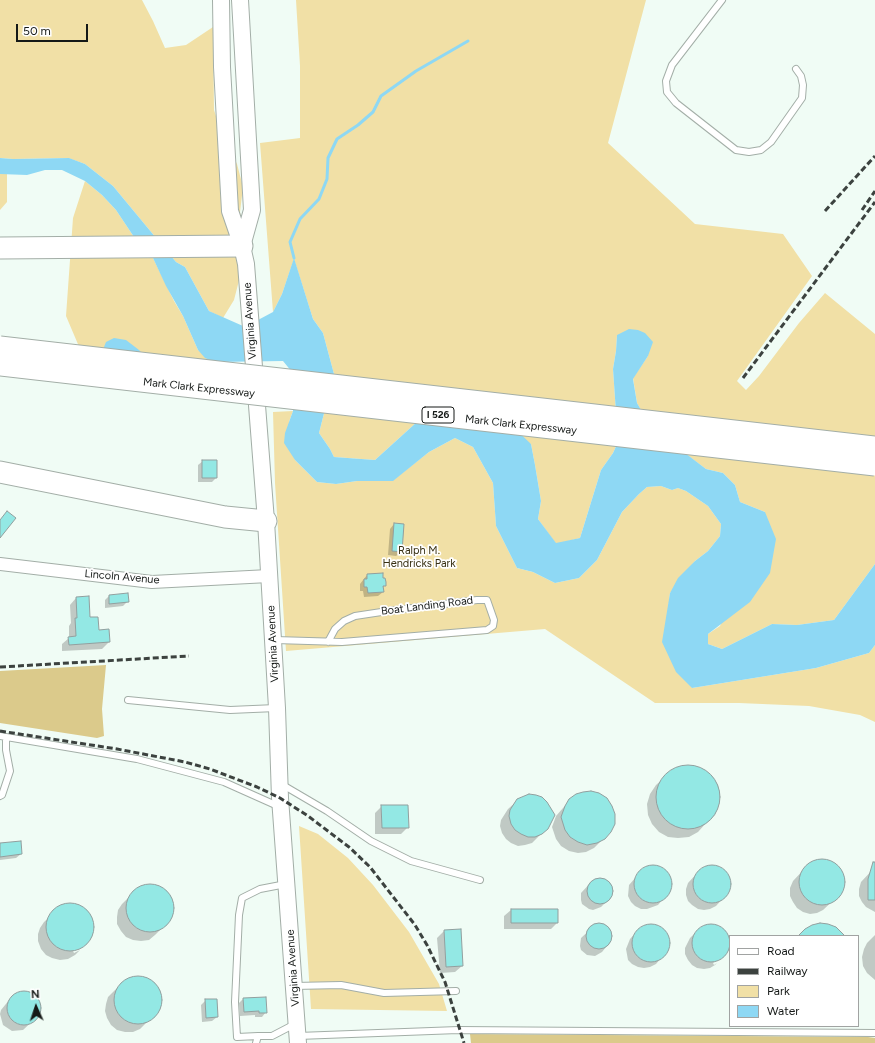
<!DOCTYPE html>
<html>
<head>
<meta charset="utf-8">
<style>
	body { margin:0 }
	#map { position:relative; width:875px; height:1043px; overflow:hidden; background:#f0fcf5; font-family:Figtree,sans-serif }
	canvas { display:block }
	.legend { position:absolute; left:729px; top:935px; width:130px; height:92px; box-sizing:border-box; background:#fff; border:1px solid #a1a3a2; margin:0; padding:5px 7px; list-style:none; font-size:12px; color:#151917 }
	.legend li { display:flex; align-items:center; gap:8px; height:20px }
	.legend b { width:20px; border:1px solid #a1a3a2 }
	.north { position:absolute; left:16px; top:987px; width:40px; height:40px; -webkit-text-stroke:3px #fff; paint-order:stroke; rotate:357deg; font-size:11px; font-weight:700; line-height:16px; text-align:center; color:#151917 }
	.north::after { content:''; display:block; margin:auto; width:14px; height:18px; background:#151917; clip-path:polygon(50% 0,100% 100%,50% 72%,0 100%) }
	.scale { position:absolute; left:16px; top:24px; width:72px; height:18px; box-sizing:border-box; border:2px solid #151917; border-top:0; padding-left:5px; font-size:12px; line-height:14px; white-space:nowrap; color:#151917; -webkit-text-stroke:3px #fff; paint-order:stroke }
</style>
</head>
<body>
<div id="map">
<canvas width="875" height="1043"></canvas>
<ul class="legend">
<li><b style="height:5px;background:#fff"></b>Road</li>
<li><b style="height:5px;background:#3c423f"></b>Railway</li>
<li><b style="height:11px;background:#f1e0a6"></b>Park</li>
<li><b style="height:11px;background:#8ed8f4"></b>Water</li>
</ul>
<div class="north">N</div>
<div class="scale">50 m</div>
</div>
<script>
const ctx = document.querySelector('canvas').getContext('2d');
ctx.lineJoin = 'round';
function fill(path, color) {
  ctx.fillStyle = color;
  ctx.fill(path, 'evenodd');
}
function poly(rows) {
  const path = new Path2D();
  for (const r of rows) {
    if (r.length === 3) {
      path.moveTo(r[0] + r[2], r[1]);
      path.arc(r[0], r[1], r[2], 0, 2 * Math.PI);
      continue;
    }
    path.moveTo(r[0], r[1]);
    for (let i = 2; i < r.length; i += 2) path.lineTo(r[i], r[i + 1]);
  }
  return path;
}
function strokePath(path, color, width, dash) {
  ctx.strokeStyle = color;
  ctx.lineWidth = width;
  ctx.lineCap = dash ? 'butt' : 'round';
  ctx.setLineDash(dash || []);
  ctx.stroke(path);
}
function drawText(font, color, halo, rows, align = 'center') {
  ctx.font = font + ' Figtree,sans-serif';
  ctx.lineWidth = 3.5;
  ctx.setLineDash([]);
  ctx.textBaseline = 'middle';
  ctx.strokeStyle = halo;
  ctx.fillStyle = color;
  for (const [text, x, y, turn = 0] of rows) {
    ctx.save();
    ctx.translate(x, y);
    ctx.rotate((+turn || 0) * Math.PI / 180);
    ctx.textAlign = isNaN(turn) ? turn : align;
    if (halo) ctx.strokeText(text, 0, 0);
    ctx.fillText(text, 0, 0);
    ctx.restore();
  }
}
fill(poly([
	[0,0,142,0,153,21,165,48,186,45,213,27,214,110,222,134,237,164,243,187,240,212,246,253,234,300,223,318,209,311,185,267,176,262,113,186,85,164,68,158,13,159,0,158],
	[296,0,646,0,608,143,695,224,783,234,812,276,737,381,746,390,759,376,799,323,825,293,875,334,875,564,834,620,797,625,772,624,722,649,708,644,708,634,720,626,765,512,740,502,735,485,723,473,706,469,651,428,637,403,633,378,648,356,617,335,616,351,613,369,618,442,613,453,601,470,580,538,556,544,538,519,541,501,535,465,531,444,418,421,375,460,334,457,330,449,319,433,334,374,323,333,313,319,294,259,282,294,273,312,260,143,300,138,300,66],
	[0,174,7,174,7,202,0,210],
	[85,181,102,195,116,210,136,240,153,258,174,301,183,316,198,350,215,362,83,356,66,316,73,218],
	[293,411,289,422,295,460,317,482,336,484,357,481,392,481,429,452,455,438,473,447,493,483,496,526,517,568,533,572,555,583,579,578,597,560,622,512,639,494,647,487,661,486,672,490,678,488,686,491,708,506,721,524,720,536,708,551,695,561,670,593,668,611,692,688,816,668,869,653,875,645,875,722,860,715,809,706,739,703,655,703,545,629,286,651,275,483,273,412],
	[299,826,318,834,348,858,373,885,409,932,439,984,447,1011,311,1009]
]), '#f1e0a6');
fill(poly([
	[106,665,102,709,104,736,97,738,0,723,0,671],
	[470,1034,868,1037,875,1038,875,1043,471,1043]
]), '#dbca8b');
fill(poly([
	[0,158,13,159,69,158,85,164,113,186,176,262,185,267,209,311,243,326,258,320,273,312,282,294,294,258,313,319,323,333,334,374,319,433,330,449,334,457,375,460,418,421,509,423,531,444,535,465,541,501,538,519,556,543,580,538,601,470,613,453,618,442,613,369,616,351,617,335,629,329,638,330,645,333,653,342,648,356,633,379,637,403,651,427,706,469,723,473,735,485,740,502,765,512,776,539,770,573,750,602,708,634,708,644,722,649,772,624,797,625,834,620,875,564,875,645,869,653,816,668,692,688,676,672,662,642,670,593,678,578,695,561,708,551,720,536,721,524,708,506,686,491,678,488,672,490,661,486,647,487,639,494,622,512,597,560,579,578,555,583,533,572,517,568,496,526,493,483,473,447,455,438,429,452,393,481,357,481,336,484,317,482,295,460,284,443,285,433,293,411,292,372,283,361,215,362,205,358,198,350,183,316,166,286,153,258,136,240,116,210,102,195,85,181,62,170,45,170,27,175,0,174],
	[114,338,126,340,139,350,151,363,102,352,106,342]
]), '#8ed8f4');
fill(poly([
	[203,461,216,478,212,482,198,482,198,465],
	[394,524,401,552,396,556,388,555,390,529],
	[367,575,385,585,383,587,383,592,378,596,364,597,363,591,360,591,360,584],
	[109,596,127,602,123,606,105,608,105,600],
	[76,598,98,631,109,642,102,649,62,651,62,644,69,638,69,626,71,623,70,605],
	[684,766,695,766,705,770,713,777,718,785,720,795,719,805,715,815,707,822,698,832,689,837,678,838,668,837,659,832,652,824,648,815,647,804,650,794,656,785,674,769],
	[518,800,547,828,532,843,525,845,518,846,511,843,506,839,502,833,500,826,501,820,508,809],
	[570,800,604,838,594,848,586,852,578,853,569,851,561,846,556,839,552,827,556,816],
	[382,806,408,827,401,834,375,834,375,813],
	[0,844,21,854,16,858,0,860],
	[821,861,828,862,835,865,840,870,843,876,843,883,842,890,838,896,823,910,817,913,810,914,803,912,797,908,793,902,790,896,790,888,793,881,807,866,814,862],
	[709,866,715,866,725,871,729,876,730,882,730,889,727,894,716,906,710,909,704,910,698,909,692,905,688,901,686,895,686,889,688,883,699,871],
	[648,867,659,867,665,870,669,875,671,880,671,887,669,892,658,905,647,909,641,909,635,906,631,902,628,896,629,885,643,869],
	[875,867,875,912,866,907,862,902,859,896,859,889,861,882],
	[601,878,604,879,611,885,612,893,608,900,601,907,593,910,589,909,582,904,581,900,581,893,593,880],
	[151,885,158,887,165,891,170,897,172,904,173,912,170,920,155,935,149,940,141,941,133,940,126,937,121,931,117,924,117,917,118,910,122,904,137,889,144,886],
	[65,905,72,905,79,906,85,910,90,917,93,924,93,932,90,939,85,945,73,951,74,953,80,950,75,955,68,959,60,960,52,958,46,955,41,949,38,941,38,934,40,928,44,922,59,908],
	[511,910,557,923,551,929,504,929,504,916],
	[603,924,610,929,611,933,611,941,602,952,595,956,587,955,581,950,580,946,581,938,595,925],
	[652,925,663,929,669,939,669,946,667,951,656,964,650,967,644,968,638,967,632,964,628,960,626,949,630,939,637,931,641,928],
	[707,925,718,927,727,934,729,940,729,946,727,952,722,957,713,963,714,965,717,963,715,965,710,968,704,969,697,968,692,965,688,960,685,954,685,948,690,938,697,931],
	[444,931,462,966,455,972,440,973,437,938],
	[875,935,875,980,867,973,863,966,862,957,864,949,867,943],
	[135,977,142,977,149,980,155,985,159,992,160,999,159,1007,155,1014,140,1029,133,1032,125,1032,117,1030,111,1025,107,1018,105,1011,106,1004,108,997,123,982,129,979],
	[23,991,34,994,37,998,40,1004,39,1015,23,1030,12,1031,3,1025,0,1014,1,1010,14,994],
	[243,999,266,1012,262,1017,255,1017,255,1015,240,1016,239,1003],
	[206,1000,217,1017,212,1021,202,1022,201,1005]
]), '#0003');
strokePath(poly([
	[294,258,290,242,300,219,319,199,327,179,328,158,337,139,358,125,373,112,381,96,416,71,468,41]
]), '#8ed8f4', 3);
const building = poly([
	[202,460,217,460,217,478,202,478,202,460],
	[7,511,16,518,0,538,0,520,7,511],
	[394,523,404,524,402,552,392,551,394,523],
	[383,573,383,578,385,578,386,582,386,586,383,586,384,592,368,593,367,587,364,587,364,579,367,579,367,574,383,573],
	[128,593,129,602,109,604,109,595,128,593],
	[89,596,90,617,98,617,99,630,109,629,110,642,69,645,68,637,76,636,75,618,77,618,76,597,89,596],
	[688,797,32],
	[591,791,599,793,607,798,612,806,615,814,615,824,611,832,605,839,597,843,587,845,578,842,570,837,565,830,561,817,565,806,569,799,576,794,583,792,591,791],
	[529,794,536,795,542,797,547,802,555,815,548,829,542,834,535,837,528,837,521,834,515,830,511,824,509,816,510,810,517,799,529,794],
	[381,805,408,805,409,828,382,828,381,805],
	[21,841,22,854,0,857,0,843,21,841],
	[822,882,23],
	[873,862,875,862,875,900,868,900,868,879,873,862],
	[712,884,19],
	[653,884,19],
	[600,891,13],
	[150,908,24],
	[70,927,24],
	[511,909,558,909,558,923,511,923,511,909],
	[599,936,13],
	[820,923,828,924,836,927,845,936,798,936,805,929,812,925,820,923],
	[711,943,19],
	[651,943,19],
	[461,929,463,966,446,967,444,930,461,929],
	[138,1000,24],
	[24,1008,17],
	[266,997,267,1013,259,1013,259,1011,244,1012,243,998,266,997],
	[205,999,217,999,218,1017,206,1018,205,999]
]);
fill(building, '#93e8e4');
strokePath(building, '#929f9e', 1);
const lane = poly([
	[722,0,672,65,666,81,667,92,676,103,736,150,749,152,761,150,771,142,802,98,803,85,801,76,796,69],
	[275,640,342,642,487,630,493,626,494,620,487,600,477,600,388,611,355,616,344,621,335,629,328,642],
	[128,700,230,710,276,708],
	[0,736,137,759,224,782,280,807],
	[281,784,327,811,371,841,411,861,480,880],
	[0,796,2,795,10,771,6,750,6,738],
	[294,986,341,985,384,993,456,991],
	[258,1036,237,1037,235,1002,239,915,242,898,260,889,286,884],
	[298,1036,458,1030,875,1033],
	[256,1043,258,1036,272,1036,295,1024]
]);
const street = poly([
	[0,564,152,582,269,576]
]);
const secondary = poly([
	[221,0,222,67,230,211,242,246,246,264,266,521,277,708,280,798,298,1043],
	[240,0,252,210,242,246]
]);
const highway = poly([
	[0,248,242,246],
	[0,472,225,517,266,521]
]);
strokePath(lane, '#a3aea7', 8);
strokePath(street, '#a3aea7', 14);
strokePath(secondary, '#a3aea7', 18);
strokePath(highway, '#a3aea7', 23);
strokePath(lane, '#fff', 6);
strokePath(street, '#fff', 12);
strokePath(secondary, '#fff', 16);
strokePath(highway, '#fff', 21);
strokePath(poly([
	[862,210,875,191],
	[825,211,875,156],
	[743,378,875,202],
	[0,667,189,656],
	[0,731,117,749,185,762,210,769,257,787,280,798,308,816,349,847,370,867,415,925,427,945,445,982,464,1043]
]), '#3c423f', 3, [6, 3]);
const highwayBridge = poly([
	[0,347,875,447],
	[0,365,875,465]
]);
strokePath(highwayBridge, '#a3aea7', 23, []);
strokePath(highwayBridge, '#fff', 21);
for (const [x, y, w] of [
	[438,415,32]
]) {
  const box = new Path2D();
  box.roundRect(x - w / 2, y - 8, w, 16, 3);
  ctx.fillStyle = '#fff';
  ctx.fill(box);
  strokePath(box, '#151917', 1);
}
drawText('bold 10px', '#151917', null, [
	["I 526",438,415]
]);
drawText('11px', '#151917', '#fff', [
	["Virginia Avenue",250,321,-94],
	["Mark Clark Expressway",199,388,6],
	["Mark Clark Expressway",521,425,6],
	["Lincoln Avenue",122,577,5],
	["Boat Landing Road",427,606,-7],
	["Virginia Avenue",273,644,-93],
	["Virginia Avenue",293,968,-94]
]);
drawText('11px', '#383013', '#fff', [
	["Ralph M.",419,551],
	["Hendricks Park",419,564]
]);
</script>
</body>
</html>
